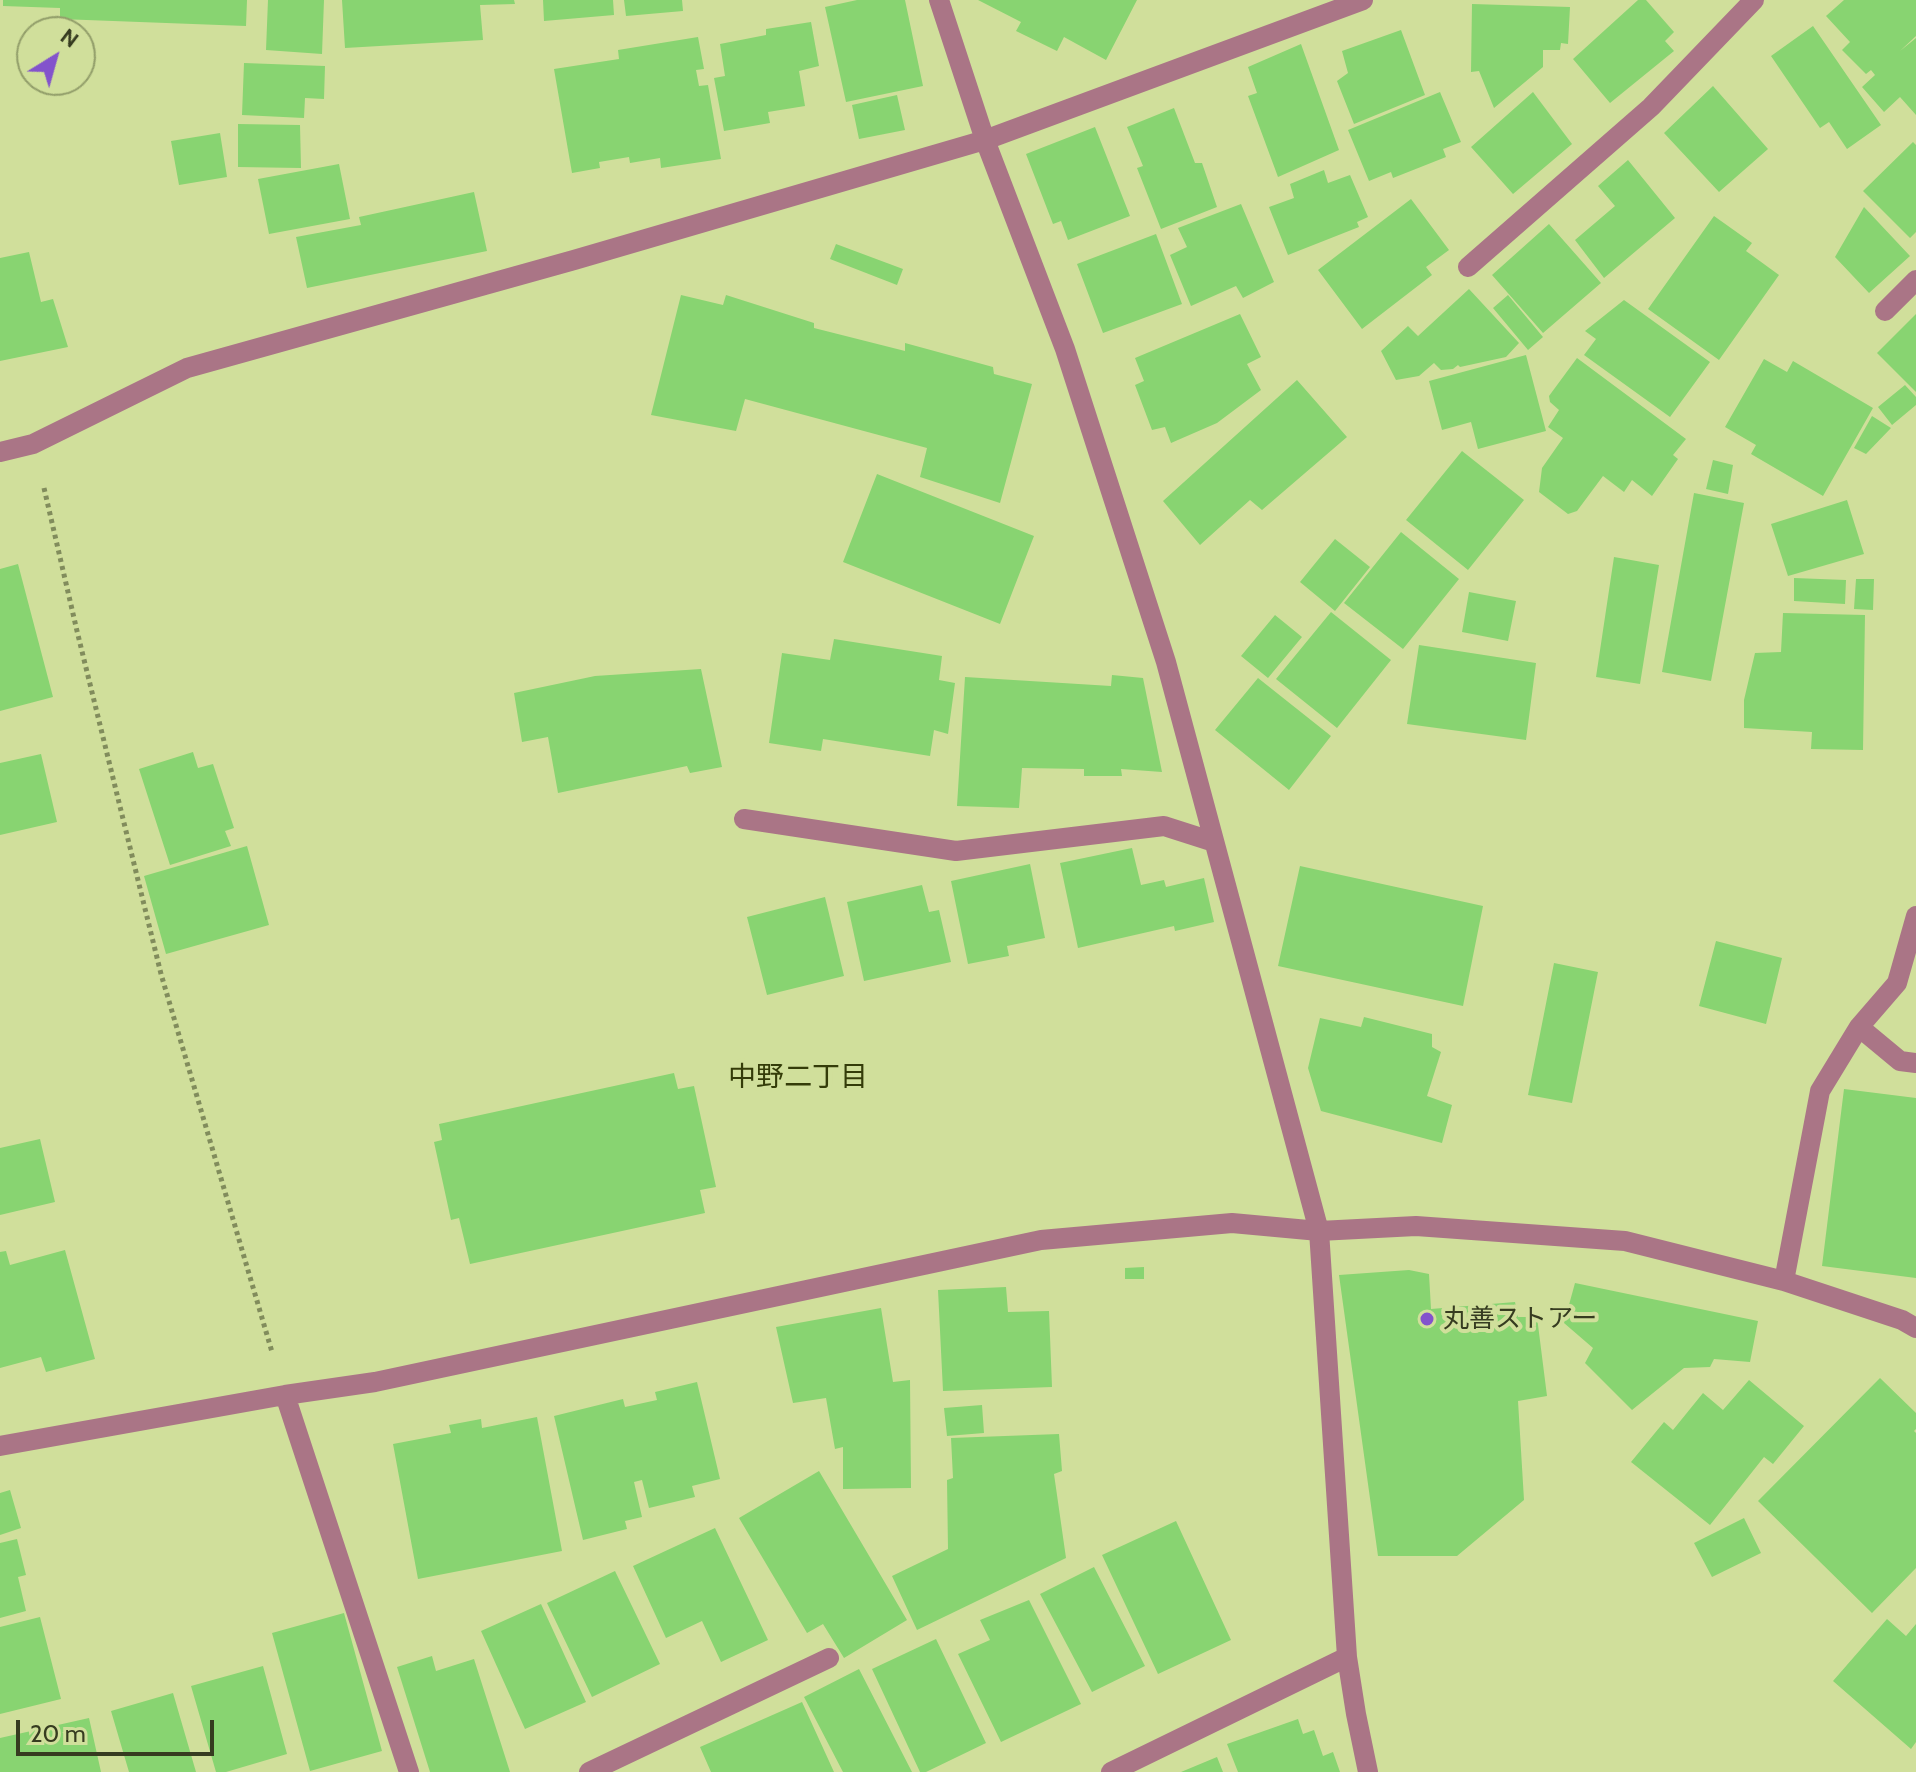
<!DOCTYPE html>
<html>
<head>
<meta charset="utf-8">
<style>
	body { margin:0 }
	#map { position:relative; width:1916px; height:1772px; overflow:hidden; background:#d0df9b; font-family:Cabin,sans-serif }
	canvas { display:block }
	.north { position:absolute; left:16px; top:16px; width:80px; height:80px; box-sizing:border-box; background:#d0df9b; border:2px solid #929e6a; border-radius:50%; rotate:37deg; font-size:22px; font-weight:700; line-height:32px; text-align:center; color:#363c20 }
	.north::after { content:''; display:block; margin:auto; width:28px; height:36px; background:#8353cc; clip-path:polygon(50% 0,100% 100%,50% 72%,0 100%) }
	.scale { position:absolute; left:16px; top:1720px; width:198px; height:36px; box-sizing:border-box; border:4px solid #363c20; border-top:0; padding-left:10px; font-size:24px; line-height:28px; white-space:nowrap; color:#363c20; -webkit-text-stroke:6px #d0df9b; paint-order:stroke }
</style>
</head>
<body>
<div id="map">
<canvas width="1916" height="1772"></canvas>
<div class="north">N</div>
<div class="scale">20 m</div>
</div>
<script>
const ctx = document.querySelector('canvas').getContext('2d');
ctx.lineJoin = 'round';
function fill(path, color) {
  ctx.fillStyle = color;
  ctx.fill(path, 'evenodd');
}
function poly(rows) {
  const path = new Path2D();
  for (const r of rows) {
    path.moveTo(r[0], r[1]);
    for (let i = 2; i < r.length; i += 2) path.lineTo(r[i], r[i + 1]);
  }
  return path;
}
function strokePath(path, color, width, dash) {
  ctx.strokeStyle = color;
  ctx.lineWidth = width;
  ctx.lineCap = dash ? 'butt' : 'round';
  ctx.setLineDash(dash || []);
  ctx.stroke(path);
}
function drawText(font, color, halo, rows, align = 'center') {
  ctx.font = font + ' Cabin,"Noto Sans JP",sans-serif';
  ctx.lineWidth = 8;
  ctx.setLineDash([]);
  ctx.textBaseline = 'middle';
  ctx.strokeStyle = halo;
  ctx.fillStyle = color;
  for (const [text, x, y, turn = 0] of rows) {
    ctx.save();
    ctx.translate(x, y);
    ctx.rotate((+turn || 0) * Math.PI / 180);
    ctx.textAlign = isNaN(turn) ? turn : align;
    if (halo) ctx.strokeText(text, 0, 0);
    ctx.fillText(text, 0, 0);
    ctx.restore();
  }
}
fill(poly([
	[3,0,247,0,246,26,60,19,60,8,3,6],
	[268,0,324,0,322,54,266,50],
	[342,0,514,0,515,4,480,5,483,40,345,48],
	[543,0,613,0,614,15,544,21],
	[624,0,682,0,683,11,626,16],
	[857,0,905,0,923,86,846,102,825,7],
	[978,0,1137,0,1106,60,1064,37,1057,51,1016,31,1021,22],
	[1638,0,1646,0,1674,32,1665,41,1674,51,1610,103,1573,59],
	[1844,0,1916,0,1916,36,1900,51,1916,38,1916,115,1900,97,1884,112,1862,87,1875,75,1871,70,1866,74,1842,50,1850,42,1826,16],
	[1472,4,1570,7,1568,44,1561,43,1560,50,1543,50,1543,67,1494,108,1479,71,1471,72],
	[811,22,819,66,799,71,805,106,768,112,770,123,724,131,714,78,725,76,720,44,766,35,766,29],
	[1813,26,1881,125,1847,149,1829,122,1820,128,1771,56],
	[1401,30,1425,95,1354,124,1337,81,1348,73,1342,51],
	[698,37,704,69,696,70,699,86,708,85,721,159,661,168,660,158,630,163,629,157,599,162,600,168,572,173,554,69,619,59,618,50],
	[1301,44,1339,150,1278,177,1248,96,1257,93,1248,67],
	[244,63,325,66,324,99,305,98,304,118,242,115],
	[1713,86,1768,149,1719,192,1664,133],
	[1440,92,1461,142,1443,149,1446,157,1393,178,1391,172,1369,181,1348,130],
	[1533,92,1572,144,1513,194,1471,147],
	[897,95,905,130,859,139,852,105],
	[1174,108,1195,163,1202,163,1217,207,1161,229,1137,168,1143,166,1127,127],
	[238,124,300,125,301,168,238,167],
	[1095,127,1130,216,1068,240,1061,221,1053,224,1026,154],
	[220,133,227,177,179,185,171,141],
	[1913,142,1916,145,1916,232,1910,238,1863,191],
	[1628,160,1675,218,1604,278,1575,240,1615,206,1598,186],
	[339,164,350,219,269,234,258,179],
	[1324,170,1328,183,1350,175,1368,217,1357,222,1359,227,1288,255,1269,207,1294,198,1290,184],
	[474,192,487,251,307,288,296,237,361,225,359,217],
	[1411,199,1449,250,1426,267,1432,275,1362,329,1318,270],
	[1241,204,1274,282,1243,298,1236,286,1191,306,1170,255,1187,247,1178,228],
	[1864,207,1910,256,1869,293,1835,257],
	[1714,216,1752,243,1746,251,1779,275,1719,360,1648,309],
	[1549,224,1601,283,1543,333,1492,275],
	[1156,234,1182,304,1103,333,1077,264],
	[836,244,903,269,897,285,830,259],
	[29,252,41,302,53,299,68,347,0,361,0,258],
	[1469,289,1519,343,1506,357,1460,367,1458,365,1453,369,1441,370,1434,363,1419,376,1396,380,1381,351,1408,326,1418,336],
	[681,295,723,305,726,295,814,323,814,328,905,351,905,343,993,367,994,374,1032,384,1000,503,920,477,927,448,745,399,736,431,651,415],
	[1508,295,1543,337,1528,350,1493,308],
	[1624,300,1710,362,1670,417,1584,355,1596,339,1585,331],
	[1240,314,1261,357,1247,364,1261,390,1217,423,1171,443,1165,427,1152,430,1135,385,1144,381,1135,358],
	[1916,314,1916,392,1877,353],
	[1526,355,1546,431,1478,449,1471,422,1442,430,1429,381],
	[1577,358,1686,439,1673,455,1678,459,1652,496,1632,480,1624,492,1603,476,1577,511,1568,514,1539,492,1542,468,1563,438,1548,427,1559,410,1550,402,1549,396],
	[1764,359,1787,372,1793,361,1873,408,1823,496,1751,454,1756,445,1725,427],
	[1297,380,1347,437,1262,510,1250,500,1200,545,1163,501],
	[1905,385,1916,397,1916,405,1892,425,1878,407],
	[1872,416,1891,428,1866,454,1854,448],
	[1462,451,1524,500,1468,570,1406,520],
	[1713,460,1733,465,1728,494,1706,489],
	[877,474,1034,536,1000,624,843,562],
	[1694,493,1744,503,1711,681,1662,672],
	[1847,500,1864,554,1788,576,1771,524],
	[1401,532,1459,579,1403,649,1344,603],
	[1335,539,1370,567,1335,611,1300,582],
	[1614,557,1659,565,1640,684,1596,677],
	[18,564,53,697,0,711,0,569],
	[1794,578,1846,580,1845,604,1794,601],
	[1856,579,1874,579,1873,610,1854,609],
	[1469,592,1516,601,1508,641,1462,632],
	[1331,612,1391,660,1337,728,1276,679],
	[1783,613,1865,615,1863,750,1811,749,1812,732,1744,728,1744,700,1755,653,1781,652],
	[1275,615,1302,637,1268,678,1241,656],
	[834,639,942,656,939,680,955,683,948,734,934,730,930,756,823,739,821,751,769,743,782,653,830,660],
	[1419,645,1536,663,1526,740,1407,724],
	[701,669,722,767,690,773,687,766,558,793,548,737,522,742,514,693,595,676],
	[1112,675,1143,678,1162,772,1121,769,1122,776,1084,776,1084,769,1022,768,1019,808,957,806,965,677,1111,686],
	[1258,678,1331,736,1289,790,1215,730],
	[193,752,198,768,213,764,234,828,225,831,231,846,170,865,139,769],
	[41,754,57,822,0,835,0,763],
	[247,846,269,925,166,954,144,876],
	[1132,848,1141,885,1164,880,1166,887,1204,878,1214,922,1175,931,1174,926,1078,948,1060,863],
	[1030,864,1045,938,1007,946,1009,956,968,964,951,881],
	[1300,866,1483,906,1463,1006,1278,966],
	[922,885,929,912,939,910,951,962,864,981,847,902],
	[825,897,844,976,767,995,747,917],
	[1716,941,1782,958,1766,1024,1699,1006],
	[1554,963,1598,972,1572,1103,1528,1095],
	[1364,1017,1432,1034,1432,1047,1441,1052,1427,1096,1452,1105,1442,1143,1321,1111,1308,1068,1320,1018,1361,1027],
	[674,1073,678,1089,694,1086,716,1187,700,1190,705,1213,470,1264,459,1218,451,1220,434,1142,442,1140,439,1124],
	[1844,1089,1916,1098,1916,1278,1822,1266],
	[40,1139,55,1202,0,1215,0,1148],
	[65,1250,95,1359,46,1372,41,1357,0,1368,0,1252,6,1251,10,1265],
	[1144,1267,1144,1279,1125,1279,1125,1268],
	[1409,1270,1429,1274,1431,1309,1515,1302,1518,1317,1537,1317,1547,1396,1518,1401,1524,1500,1457,1556,1378,1556,1339,1275],
	[1575,1283,1758,1321,1750,1362,1714,1359,1710,1367,1684,1368,1632,1410,1585,1363,1593,1348,1564,1323],
	[1006,1287,1008,1312,1049,1311,1052,1387,943,1391,938,1290],
	[881,1308,893,1382,910,1380,911,1488,843,1489,843,1447,835,1449,826,1398,793,1403,776,1327],
	[1880,1378,1916,1413,1916,1429,1914,1431,1916,1433,1916,1568,1872,1613,1758,1501],
	[1749,1380,1804,1426,1773,1464,1764,1457,1710,1525,1631,1462,1664,1422,1673,1430,1703,1393,1723,1410],
	[697,1382,720,1479,692,1486,695,1497,649,1508,642,1480,634,1482,642,1517,625,1521,627,1529,583,1540,554,1416,623,1399,625,1407,657,1400,655,1392],
	[982,1405,984,1433,947,1436,944,1408],
	[537,1417,562,1551,418,1579,393,1444,451,1433,449,1425,481,1419,482,1428],
	[1059,1434,1062,1471,1054,1474,1066,1558,917,1630,892,1576,948,1549,947,1480,953,1478,951,1438],
	[819,1471,907,1620,844,1658,823,1624,807,1633,739,1518],
	[10,1490,21,1528,0,1535,0,1493],
	[1744,1518,1761,1553,1712,1577,1694,1543],
	[1176,1521,1231,1640,1158,1674,1102,1555],
	[715,1528,768,1640,721,1662,702,1621,666,1638,633,1566],
	[17,1539,26,1575,18,1577,26,1611,0,1618,0,1543],
	[1094,1567,1145,1666,1092,1692,1040,1594],
	[615,1571,660,1664,592,1697,547,1603],
	[1029,1600,1081,1704,1001,1742,958,1654,990,1640,980,1620],
	[541,1604,586,1702,525,1729,481,1631],
	[344,1613,382,1751,310,1771,272,1633],
	[40,1617,61,1699,0,1714,0,1627],
	[1887,1619,1906,1636,1916,1624,1916,1742,1911,1749,1833,1681],
	[936,1639,986,1743,926,1772,920,1772,872,1669],
	[432,1656,436,1671,474,1659,510,1772,430,1772,397,1667],
	[263,1666,287,1754,226,1772,216,1772,191,1686],
	[859,1669,912,1772,843,1772,804,1697],
	[173,1693,196,1772,129,1772,111,1711],
	[802,1702,834,1772,711,1772,700,1747],
	[89,1718,101,1772,0,1772,0,1738],
	[1298,1719,1303,1734,1314,1730,1323,1756,1333,1752,1340,1772,1238,1772,1227,1744],
	[1217,1757,1223,1772,1181,1772]
]), '#88d471');
strokePath(poly([
	[44,488,77,631,161,974,272,1352]
]), '#818c5c', 5, [4, 4]);
strokePath(poly([
	[939,0,985,140,1065,349,1166,662,1319,1231,1347,1657,1356,1714,1368,1772],
	[1468,267,1651,107,1754,0],
	[1885,311,1916,280],
	[0,452,33,444,187,368,574,260,985,140,1363,0],
	[744,819,956,851,1164,826,1214,842],
	[1859,1027,1900,1061,1916,1063],
	[1784,1281,1820,1091,1859,1027,1897,983,1916,916],
	[285,1395,409,1772],
	[0,1446,285,1395,375,1382,1041,1240,1232,1223,1319,1231,1416,1226,1625,1241,1784,1281,1902,1320,1916,1328],
	[589,1772,829,1658],
	[1111,1772,1347,1657]
]), '#aa7586', 20);
for (const [x, y, r, color] of [
	[1427,1319,8,"#8353cc"]
]) {
  const dot = new Path2D();
  dot.arc(x, y, r, 0, 2 * Math.PI);
  ctx.fillStyle = color;
  ctx.fill(dot);
  strokePath(dot, '#d0df9b', 3);
}
drawText('26px', '#363c20', '#d0df9b', [
	["丸善ストアー",1443,1319]
], 'left');
drawText('28px', '#343c09', '#d0df9b', [
	["中野二丁目",798,1078]
]);
</script>
</body>
</html>
